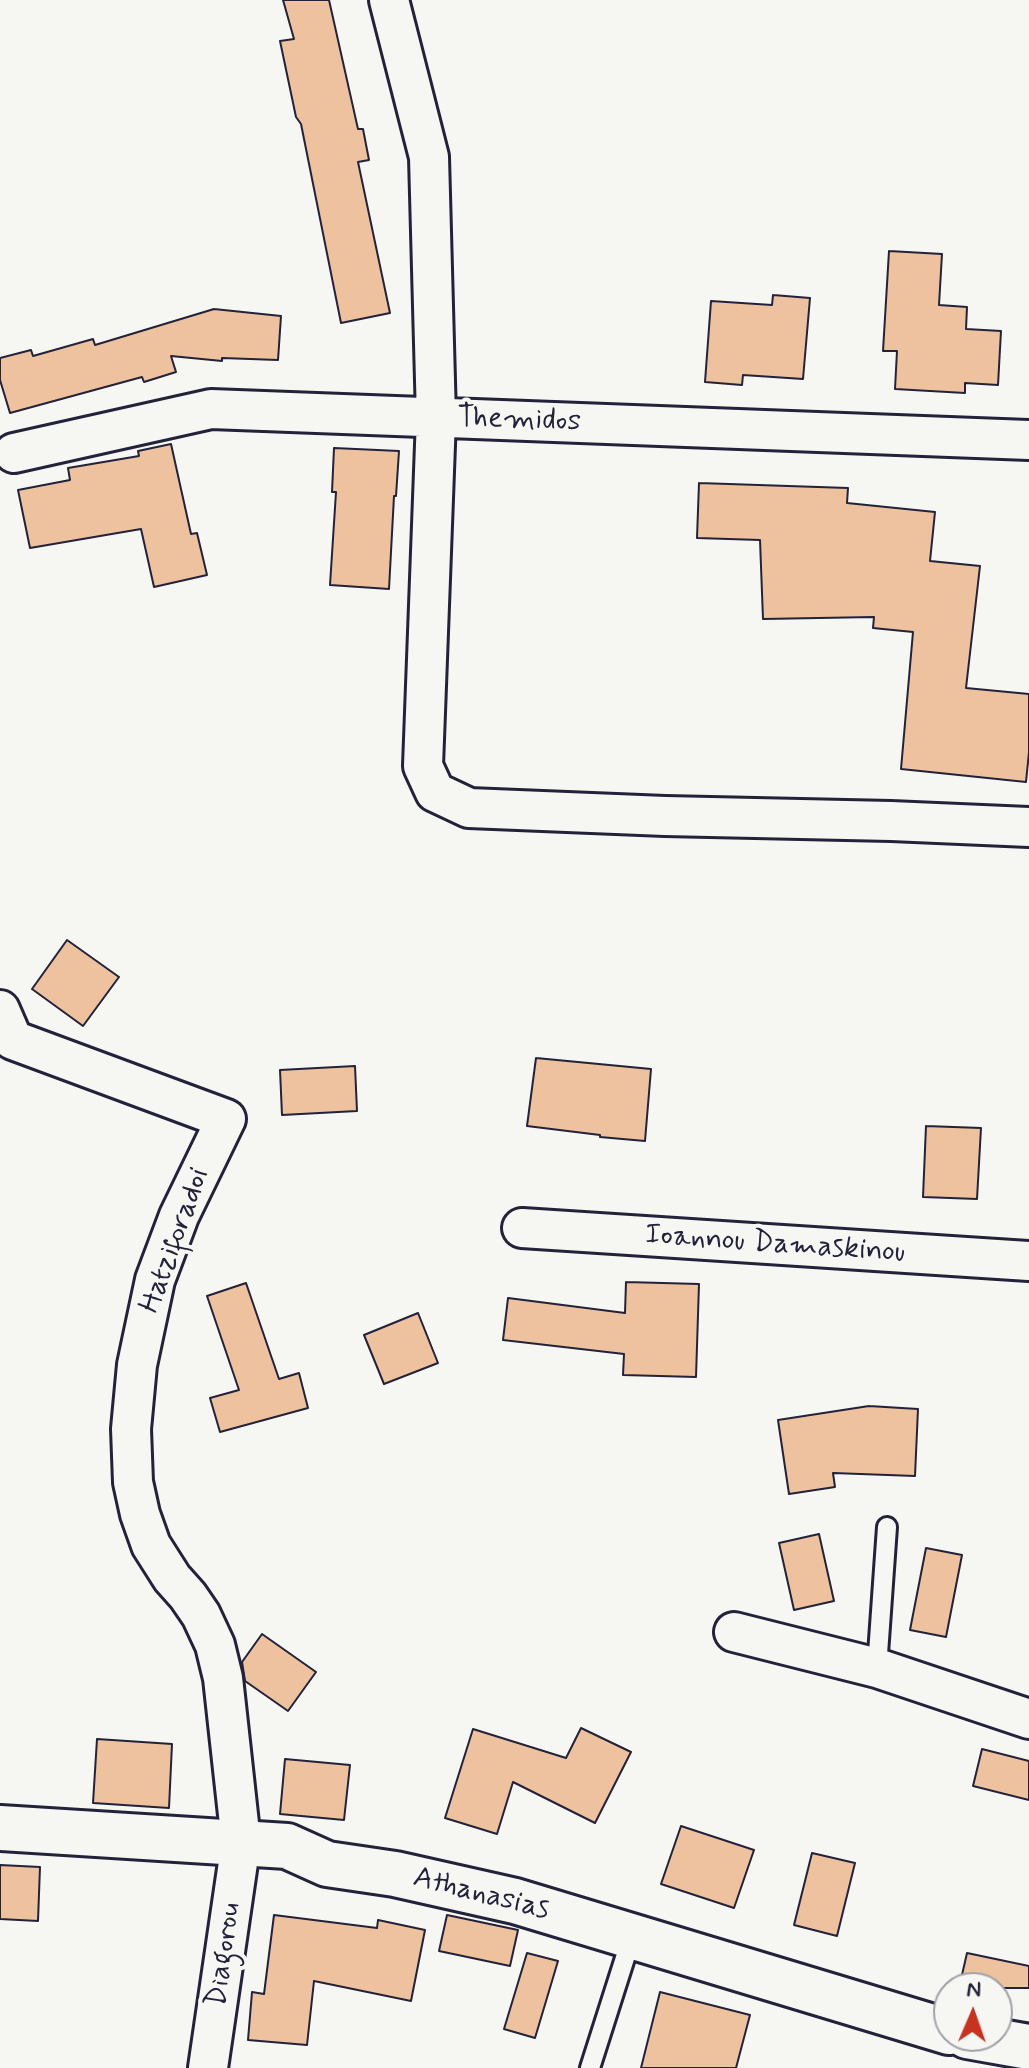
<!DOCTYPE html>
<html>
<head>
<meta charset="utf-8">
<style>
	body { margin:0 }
	#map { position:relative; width:1029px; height:2068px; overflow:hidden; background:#f6f6f2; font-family:Mynerve,sans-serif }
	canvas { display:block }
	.north { position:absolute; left:933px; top:1972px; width:80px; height:80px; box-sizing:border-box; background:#f6f6f2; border:2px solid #a1a1a9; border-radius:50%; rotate:2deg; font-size:22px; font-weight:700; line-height:32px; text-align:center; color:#22223b }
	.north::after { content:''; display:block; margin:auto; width:28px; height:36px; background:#c8321e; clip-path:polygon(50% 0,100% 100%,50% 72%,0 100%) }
</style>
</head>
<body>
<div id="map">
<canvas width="1029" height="2068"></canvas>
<div class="north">N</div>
</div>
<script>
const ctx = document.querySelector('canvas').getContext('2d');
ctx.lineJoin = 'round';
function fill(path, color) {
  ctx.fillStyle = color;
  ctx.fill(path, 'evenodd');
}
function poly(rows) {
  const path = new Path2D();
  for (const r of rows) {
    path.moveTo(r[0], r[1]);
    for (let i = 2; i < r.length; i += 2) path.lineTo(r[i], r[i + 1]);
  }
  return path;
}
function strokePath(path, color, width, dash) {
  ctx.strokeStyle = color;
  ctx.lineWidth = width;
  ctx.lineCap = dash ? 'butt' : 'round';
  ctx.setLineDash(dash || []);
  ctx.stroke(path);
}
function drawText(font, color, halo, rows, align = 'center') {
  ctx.font = font + ' Mynerve,sans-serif';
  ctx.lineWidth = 8;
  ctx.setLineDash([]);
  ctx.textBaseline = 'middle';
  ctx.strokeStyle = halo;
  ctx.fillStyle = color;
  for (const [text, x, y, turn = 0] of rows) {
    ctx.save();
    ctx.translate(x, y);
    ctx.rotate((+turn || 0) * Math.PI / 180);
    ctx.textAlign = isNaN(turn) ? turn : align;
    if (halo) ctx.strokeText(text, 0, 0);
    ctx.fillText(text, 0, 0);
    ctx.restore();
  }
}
const building = poly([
	[283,0,329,0,358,129,363,129,369,160,358,162,390,313,341,323,301,124,296,117,280,41,294,39,283,0],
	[889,251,942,254,939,305,967,307,966,329,1001,331,998,385,965,383,965,393,895,389,897,351,883,351,889,251],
	[773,295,810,298,803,379,743,375,742,385,705,382,711,301,772,305,773,295],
	[214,309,281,316,278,360,222,358,222,361,171,356,176,372,144,382,142,377,10,413,0,380,0,358,31,350,33,356,93,339,95,345,214,309],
	[171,444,191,534,197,533,207,575,154,587,141,529,30,548,18,490,70,480,68,468,139,456,138,451,171,444],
	[334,448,399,451,396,496,394,496,389,589,330,585,336,492,332,492,334,448],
	[699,483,848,488,847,503,935,512,930,561,980,566,966,688,1029,694,1029,752,1026,782,901,769,913,632,873,628,874,617,763,619,760,540,697,538,699,483],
	[67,940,119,977,83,1026,32,989,67,940],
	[536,1058,651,1069,645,1141,600,1137,600,1135,527,1126,536,1058],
	[355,1066,357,1111,282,1115,280,1070,355,1066],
	[926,1126,981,1128,977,1199,923,1197,926,1126],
	[626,1282,699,1284,696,1377,623,1375,624,1354,503,1340,508,1298,625,1313,626,1282],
	[246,1283,279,1379,299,1373,308,1408,220,1432,210,1398,239,1390,207,1296,246,1283],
	[418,1313,438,1363,384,1384,364,1335,418,1313],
	[869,1406,918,1409,915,1476,833,1473,835,1487,789,1494,778,1420,869,1406],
	[819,1534,834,1601,794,1610,779,1543,819,1534],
	[926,1548,962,1555,946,1637,910,1630,926,1548],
	[262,1634,316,1672,288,1711,245,1681,242,1662,262,1634],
	[581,1728,631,1752,595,1823,513,1782,497,1834,445,1818,473,1729,566,1758,581,1728],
	[97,1739,172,1744,169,1808,93,1803,97,1739],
	[982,1749,1029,1761,1029,1800,973,1786,982,1749],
	[285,1759,350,1765,344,1820,280,1814,285,1759],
	[681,1826,754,1850,734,1908,661,1884,681,1826],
	[812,1853,855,1863,837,1936,794,1925,812,1853],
	[0,1865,40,1867,38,1921,0,1919,0,1865],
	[274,1915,377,1928,378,1920,425,1930,411,2001,314,1981,307,2045,248,2040,252,1992,264,1994,274,1915],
	[447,1915,518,1930,510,1966,439,1951,447,1915],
	[527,1953,558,1961,535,2038,504,2029,527,1953],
	[967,1953,1029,1966,1029,1988,959,1988,967,1953],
	[660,1992,750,2015,736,2068,641,2068,660,1992]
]);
fill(building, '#eec29e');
strokePath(building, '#22223b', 2);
const service = poly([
	[877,1668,887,1527],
	[590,2068,632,1936]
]);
const minor = poly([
	[389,0,429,157,436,418,423,766,435,792,469,808,665,816,891,821,1029,827],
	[14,453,211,409,1029,440],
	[0,1010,13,1040,226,1119,179,1216,155,1280,137,1365,131,1429,133,1482,140,1514,151,1545,172,1578,188,1596,201,1615,215,1645,223,1678,241,1842,208,2068],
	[522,1228,1029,1261],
	[734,1632,877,1668,1029,1719]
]);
const tertiary = poly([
	[0,1828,287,1846,327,1864,395,1874,515,1901,949,2032],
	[967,2036,1029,2047]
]);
strokePath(service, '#22223b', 24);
strokePath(minor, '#22223b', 44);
strokePath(tertiary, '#22223b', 50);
strokePath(service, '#f6f6f2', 18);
strokePath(minor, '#f6f6f2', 38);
strokePath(tertiary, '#f6f6f2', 44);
drawText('30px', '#22223b', '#f6f6f2', [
	["Themidos",519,421,2],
	["Hatziforadoi",176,1241,-70],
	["Ioannou Damaskinou",775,1245,4],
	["Athanasias",481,1895,14],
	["Diagorou",225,1955,-82]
]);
</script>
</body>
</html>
